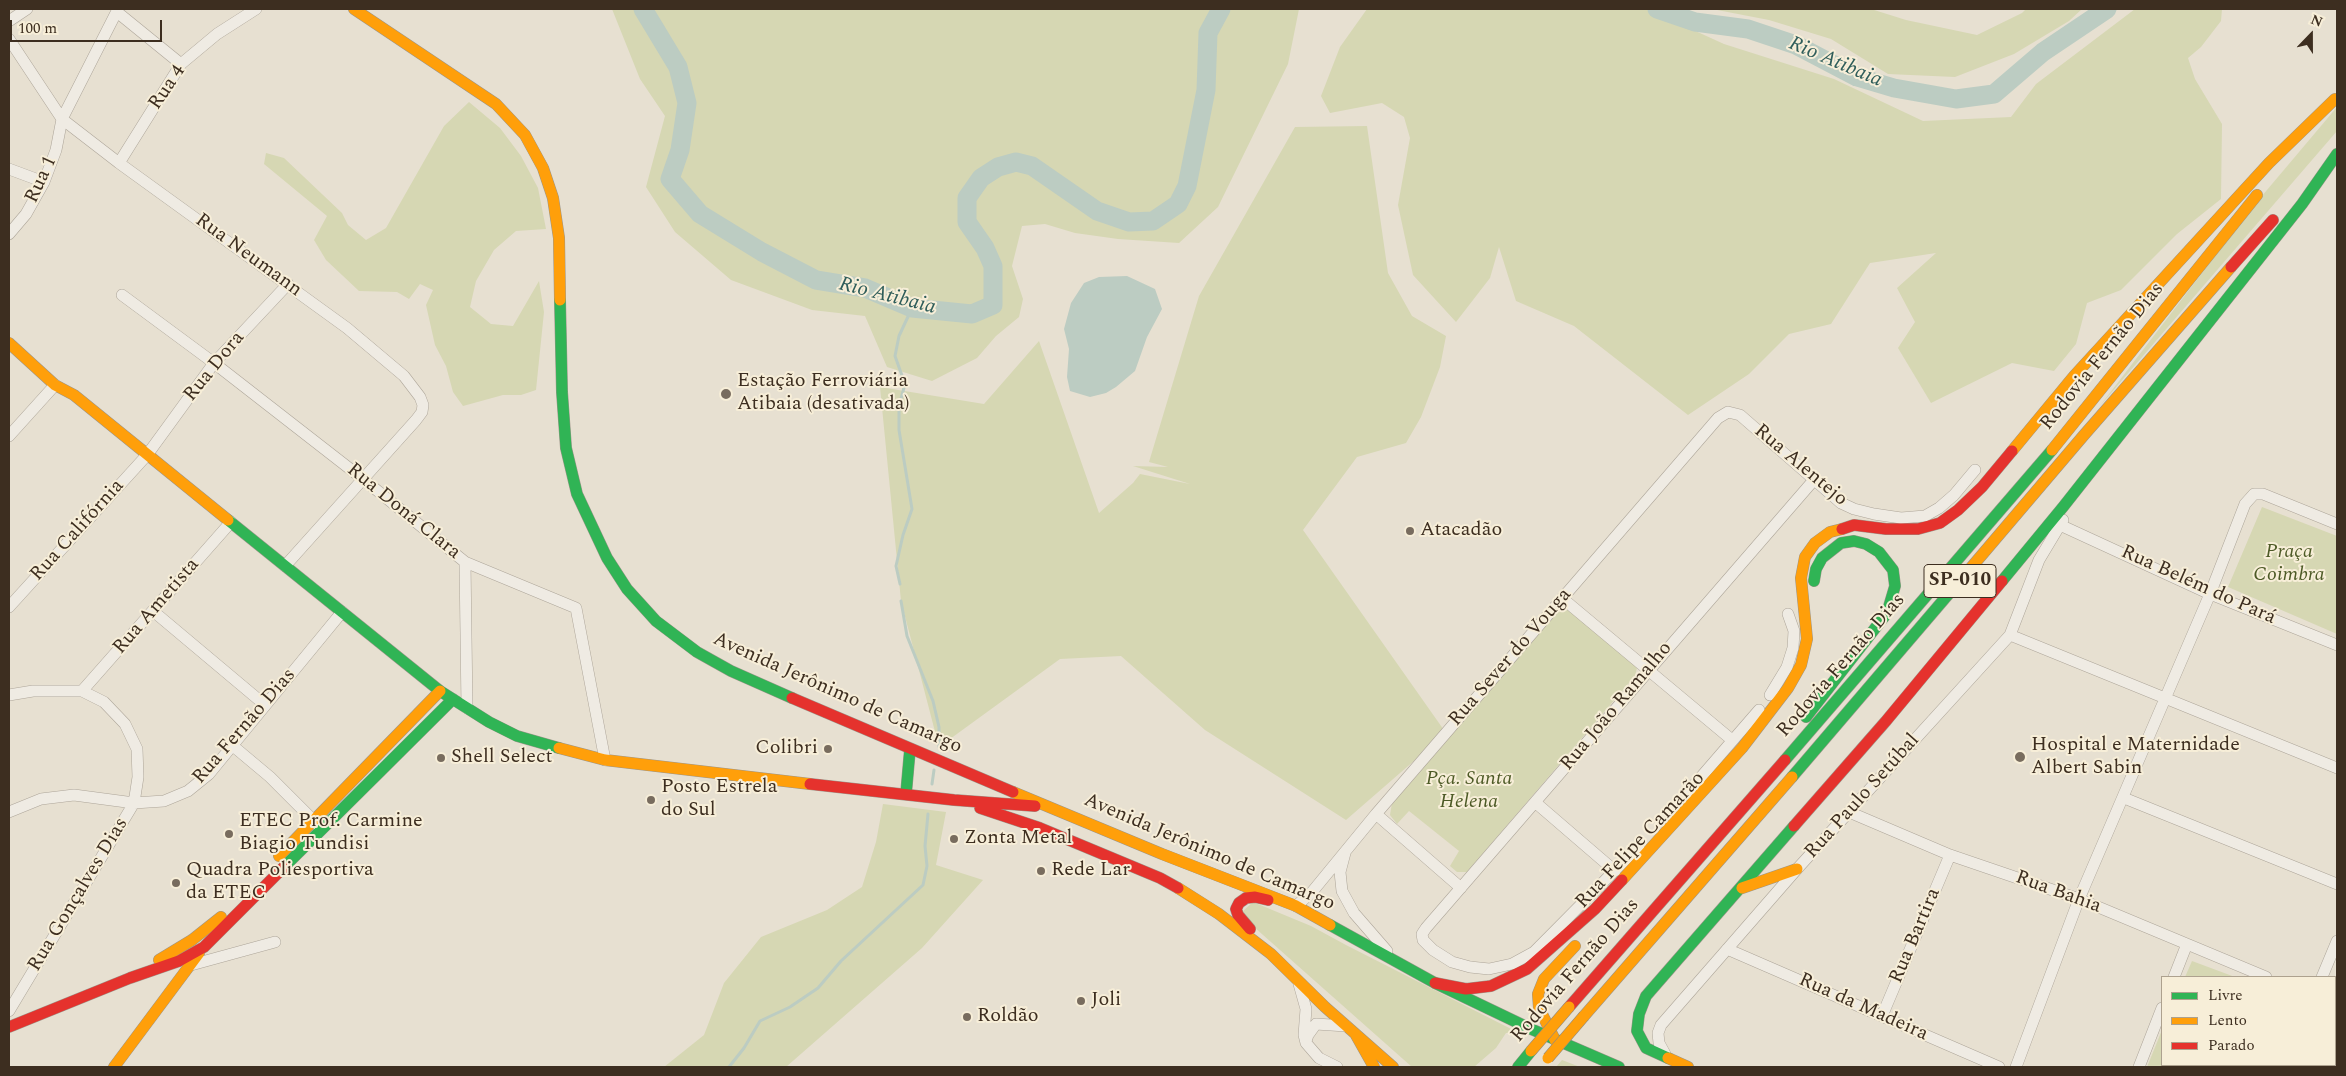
<!DOCTYPE html>
<html>
<head>
<meta charset="utf-8">
<style>
	body { margin:0 }
	#map { position:relative; width:2346px; height:1076px; overflow:hidden; background:#e7e0d1; font-family:Spectral,serif }
	canvas { display:block }
	.frame { position:absolute; inset:0; border:10px solid #3d2e20; pointer-events:none }
	.legend { position:absolute; left:2161px; top:976px; width:175px; height:90px; box-sizing:border-box; background:#f7eed8; border:1px solid #ada18e; margin:0; padding:6px 9px; list-style:none; font-size:15px; color:#3d2e20 }
	.legend li { display:flex; align-items:center; gap:10px; height:25px }
	.legend b { width:25px; border:1px solid #ada18e }
	.north { position:absolute; left:2286px; top:10px; width:50px; height:50px; -webkit-text-stroke:4px #f7eed8; paint-order:stroke; rotate:22deg; font-size:14px; font-weight:700; line-height:20px; text-align:center; color:#3d2e20 }
	.north::after { content:''; display:block; margin:auto; width:18px; height:22px; background:#3d2e20; clip-path:polygon(50% 0,100% 100%,50% 72%,0 100%) }
	.scale { position:absolute; left:10px; top:20px; width:152px; height:22px; box-sizing:border-box; border:2px solid #3d2e20; border-top:0; padding-left:6px; font-size:15px; line-height:18px; white-space:nowrap; color:#3d2e20; -webkit-text-stroke:4px #f7eed8; paint-order:stroke }
</style>
</head>
<body>
<div id="map">
<canvas width="2346" height="1076"></canvas>
<div class="frame"></div>
<ul class="legend">
<li><b style="height:6px;background:#30b455"></b>Livre</li>
<li><b style="height:6px;background:#ff9f0a"></b>Lento</li>
<li><b style="height:6px;background:#e5322d"></b>Parado</li>
</ul>
<div class="north">N</div>
<div class="scale">100 m</div>
</div>
<script>
const ctx = document.querySelector('canvas').getContext('2d');
ctx.lineJoin = 'round';
function fill(path, color) {
  ctx.fillStyle = color;
  ctx.fill(path, 'evenodd');
}
function poly(rows) {
  const path = new Path2D();
  for (const r of rows) {
    path.moveTo(r[0], r[1]);
    for (let i = 2; i < r.length; i += 2) path.lineTo(r[i], r[i + 1]);
  }
  return path;
}
function strokePath(path, color, width, dash) {
  ctx.strokeStyle = color;
  ctx.lineWidth = width;
  ctx.lineCap = dash ? 'butt' : 'round';
  ctx.setLineDash(dash || []);
  ctx.stroke(path);
}
function drawText(font, color, halo, rows, align = 'center') {
  ctx.font = font + ' Spectral,serif';
  ctx.lineWidth = 4;
  ctx.setLineDash([]);
  ctx.textBaseline = 'middle';
  ctx.strokeStyle = halo;
  ctx.fillStyle = color;
  for (const [text, x, y, turn = 0] of rows) {
    ctx.save();
    ctx.translate(x, y);
    ctx.rotate((+turn || 0) * Math.PI / 180);
    ctx.textAlign = isNaN(turn) ? turn : align;
    if (halo) ctx.strokeText(text, 0, 0);
    ctx.fillText(text, 0, 0);
    ctx.restore();
  }
}
fill(poly([
	[612,9,1299,9,1288,64,1218,207,1179,243,1118,239,1075,233,1045,224,1022,226,1012,266,1023,299,1019,317,996,336,977,358,932,381,887,367,865,316,812,310,731,280,675,232,646,187,665,116,640,79],
	[1367,9,1647,9,1724,44,1834,79,1923,121,2011,117,2036,84,2135,9,2222,9,2221,21,2201,47,2188,58,2195,79,2222,124,2221,199,2177,234,2121,290,2087,303,2076,344,2054,371,2012,363,1931,403,1898,348,1915,322,1897,288,1936,253,1870,263,1831,324,1789,334,1749,374,1688,415,1574,326,1516,301,1499,247,1490,278,1456,322,1413,275,1398,205,1410,138,1404,117,1382,103,1330,113,1321,96,1340,47],
	[1712,9,1871,9,1906,20,1977,35,2022,13,2026,9,2082,9,2069,21,2014,54,1955,77,1888,74,1831,39,1769,20],
	[469,102,500,128,521,156,538,188,546,229,516,231,494,250,476,281,470,307,491,324,513,326,539,281,544,312,536,390,521,395,503,395,463,406,453,392,446,366,435,345,426,305,433,290,420,284,409,299,397,292,359,291,326,260,314,240,327,216,264,164,266,153,284,158,342,213,348,225,366,240,386,228,444,126],
	[2337,107,2337,131,2099,407,2256,203],
	[1367,126,1388,273,1412,316,1446,336,1440,367,1421,417,1406,443,1357,457,1303,530,1446,733,1346,820,1205,730,1121,656,1060,659,939,747,901,601,880,387,984,404,1039,341,1099,513,1133,483,1140,474,1190,484,1133,466,1168,467,1149,462,1199,296,1295,127],
	[2262,507,2337,536,2337,634,2228,587],
	[1562,610,1571,610,1633,663,1637,668,1635,676,1467,872,1457,872,1450,866,1459,851,1409,811,1397,824,1390,815,1392,803,1556,613],
	[883,804,946,812,936,865,983,880,922,948,786,1067,664,1067,704,1035,724,983,761,937,827,910,862,887,876,842],
	[1253,902,1311,926,1346,945,1519,1033,1506,1033,1496,1048,1474,1067,1412,1067,1245,919,1243,911],
	[2192,961,2235,977,2185,977],
	[2162,1030,2162,1065,2253,1065,2252,1067,2147,1067],
	[1562,1060,1580,1067,1556,1067]
]), '#d6d7b3');
fill(poly([
	[1127,276,1155,289,1162,309,1147,337,1135,371,1116,387,1106,393,1090,397,1070,391,1067,377,1069,349,1064,329,1071,303,1084,283,1099,277]
]), '#bcccc2');
strokePath(poly([
	[900,584,896,566,903,535,912,509,899,430,899,406,905,384,895,356,899,336,912,308],
	[901,601,907,636,933,701,939,727,939,747],
	[932,784,934,770],
	[729,1067,744,1048,760,1021,790,1007,818,988,841,961,923,885,927,866,925,846,928,814]
]), '#bcccc2', 3);
strokePath(poly([
	[643,9,678,67,687,103,680,150,670,179,700,214,762,252,816,280,865,288,912,308,972,314,993,305,993,266,985,248,967,222,967,198,981,178,998,167,1016,162,1032,166,1097,211,1129,222,1153,221,1178,204,1187,186,1206,90,1208,33,1221,9],
	[1657,9,1695,22,1748,29,1796,45,1857,77,1894,88,1956,99,1994,94,2043,52,2107,9]
]), '#bcccc2', 19);
const street = poly([
	[117,12,181,64],
	[9,21,27,9],
	[9,39,62,119,119,163,347,328,404,376,420,397,423,405,422,412,416,420,285,566],
	[119,163,181,64,217,34,256,9],
	[9,169,44,182],
	[9,234,26,214,44,182,56,150,62,119,118,9],
	[122,295,214,363,363,479,465,562,576,608,605,760],
	[9,436,55,385],
	[2060,525,2210,594,2337,645],
	[465,562,467,708],
	[1562,598,1732,740],
	[9,607,147,455,214,363,288,284],
	[153,611,265,705],
	[2010,635,2337,768],
	[82,691,231,522],
	[9,695,33,691,82,691,104,702,125,724,137,749,138,777,134,803,9,1011],
	[1770,695,1787,667,1793,648,1794,631,1788,614],
	[233,746,270,777,318,825],
	[1688,792,1759,710],
	[2124,798,2337,884],
	[1536,803,1615,871],
	[9,812,41,799,74,795,134,803,164,801,188,791,209,774,342,612],
	[1849,812,1950,855,2079,899,2266,977],
	[1376,814,1461,888],
	[1639,846,1534,952,1512,964,1489,969,1470,967,1452,962,1433,950,1423,940,1422,934,1426,928,1813,481],
	[1345,853,1340,872,1342,891,1354,913,1387,951],
	[1296,906,1312,892,1376,814,1718,418,1728,412,1740,415,1841,503,1854,509,1874,514,1901,518,1925,516,1939,508,1954,495,1975,470],
	[1727,949,1999,1067],
	[191,965,275,942],
	[2174,977,2187,944],
	[2322,977,2337,941],
	[1299,984,1306,1009,1304,1035,1306,1043,1319,1058,1337,1067],
	[2335,1006,2337,1007],
	[1882,1016,1950,855],
	[1306,1041,1308,1035,1316,1024,1346,1026],
	[1665,1054,1659,1043,1658,1033,1661,1025,1797,869,2010,635,2039,560,2063,520],
	[2016,1067,2079,899,2210,594,2245,504,2254,494,2263,494,2337,524],
	[2139,1067,2162,1008],
	[2299,1067,2299,1065]
]);
const fast = poly([
	[560,300,562,392,566,448,577,494,607,558,627,589,656,621,697,652,731,671,792,698],
	[228,520,440,691,489,722,517,736,559,748],
	[2002,581,2063,507,2302,204,2337,154],
	[1806,717,1887,613,1895,586,1893,570,1879,552,1866,544,1854,541,1841,543,1822,558,1816,569,1814,581],
	[1785,760,2052,450],
	[1792,777,1952,590],
	[906,794,910,749],
	[284,867,453,699],
	[1330,925,1435,983,1531,1029,1619,1067],
	[1668,1058,1646,1048,1637,1031,1639,1014,1646,996,1794,826],
	[1518,1067,1531,1051]
]);
const slow = poly([
	[354,9,496,104,525,135,543,168,553,198,559,238,560,300],
	[9,343,55,385,74,395,228,520],
	[2052,450,2257,195],
	[2012,451,2074,376,2269,163,2335,99],
	[1952,590,2084,435,2231,267],
	[559,748,605,760,810,784],
	[1013,792,1162,854,1296,906,1330,925],
	[279,856,440,691],
	[1622,880,1742,748,1788,688,1801,665,1807,639,1801,578,1805,557,1815,543,1830,532,1842,529],
	[1178,888,1219,914,1271,954,1325,1007,1393,1067],
	[1742,888,1797,869],
	[159,960,192,940,221,917],
	[1584,1016,1792,777],
	[1356,1035,1374,1067],
	[1555,1040,1539,1008,1538,994,1544,979,1575,946],
	[1668,1058,1688,1067],
	[114,1067,199,953]
]);
const jam = poly([
	[2231,267,2273,220],
	[1842,529,1854,525,1886,529,1918,529,1940,523,1958,510,1982,487,2012,451],
	[792,698,1013,792],
	[810,784,954,800,1035,806],
	[980,808,1040,828,1160,878,1178,888],
	[1794,826,1886,721,2002,581],
	[1250,929,1238,915,1236,909,1239,903,1246,898,1255,897,1268,900],
	[1435,983,1466,989,1491,986,1527,969,1595,909,1622,880],
	[1569,1007,1785,760],
	[9,1027,130,978,179,961,204,947,284,867]
]);
strokePath(street, '#ada599', 12);
strokePath(fast, '#9c958a', 12);
strokePath(slow, '#9c958a', 12);
strokePath(jam, '#9c958a', 12);
strokePath(street, '#efebe3', 11);
strokePath(fast, '#30b455', 11);
strokePath(slow, '#ff9f0a', 11);
strokePath(jam, '#e5322d', 11);
const slowBridge = poly([
	[1531,1051,1569,1007],
	[1548,1058,1584,1016]
]);
strokePath(slowBridge, '#928b80', 12, []);
strokePath(slowBridge, '#ff9f0a', 11);
for (const [x, y, r, color] of [
	[726,394,6,"#786c5e"],
	[1410,531,5,"#786c5e"],
	[828,749,5,"#786c5e"],
	[2020,757,6,"#786c5e"],
	[441,758,5,"#786c5e"],
	[651,800,5,"#786c5e"],
	[229,834,5,"#786c5e"],
	[954,839,5,"#786c5e"],
	[1041,871,5,"#786c5e"],
	[176,883,5,"#786c5e"],
	[1081,1001,5,"#786c5e"],
	[967,1017,5,"#786c5e"]
]) {
  const dot = new Path2D();
  dot.arc(x, y, r, 0, 2 * Math.PI);
  ctx.fillStyle = color;
  ctx.fill(dot);
  strokePath(dot, '#f7eed8', 2);
}
for (const [x, y, w] of [
	[1960,581,72]
]) {
  const box = new Path2D();
  box.roundRect(x - w / 2, y - 16.5, w, 33, 4);
  ctx.fillStyle = '#f7eed8';
  ctx.fill(box);
  strokePath(box, '#3d2e20', 1);
}
drawText('bold 19px', '#3d2e20', null, [
	["SP-010",1960,581]
]);
drawText('20px', '#3d2e20', '#f7eed8', [
	["Rua 4",168,88,-56],
	["Rua 1",42,180,-65],
	["Rua Neumann",248,256,36],
	["Rodovia Fernão Dias",2103,357,-51],
	["Rua Dora",215,367,-51],
	["Rua Alentejo",1800,466,40],
	["Rua Doná Clara",403,512,39],
	["Rua Califórnia",78,531,-48],
	["Rua Belém do Pará",2198,586,24],
	["Rua Ametista",157,607,-49],
	["Rua Sever do Vouga",1511,658,-49],
	["Rodovia Fernão Dias",1842,666,-49],
	["Avenida Jerônimo de Camargo",837,694,24],
	["Rua João Ramalho",1617,707,-50],
	["Rua Fernão Dias",245,727,-49],
	["Rua Paulo Setúbal",1863,797,-48],
	["Rua Felipe Camarão",1641,841,-47],
	["Avenida Jerônimo de Camargo",1209,853,23],
	["Rua Bahia",2058,893,20],
	["Rua Gonçalves Dias",79,895,-59],
	["Rua Bartira",1916,936,-67],
	["Rodovia Fernão Dias",1576,971,-49],
	["Rua da Madeira",1863,1008,24]
]);
drawText('20px', '#3d2e20', '#f7eed8', [
	["Estação Ferroviária",737,382],
	["Atibaia (desativada)",737,405],
	["Atacadão",1420,531],
	["Hospital e Maternidade",2031,746],
	["Albert Sabin",2031,769],
	["Colibri",818,749,"right"],
	["Shell Select",451,758],
	["Posto Estrela",661,788],
	["do Sul",661,811],
	["ETEC Prof. Carmine",239,822],
	["Biagio Tundisi",239,845],
	["Zonta Metal",964,839],
	["Quadra Poliesportiva",186,871],
	["da ETEC",186,894],
	["Rede Lar",1051,871],
	["Joli",1091,1001],
	["Roldão",977,1017]
], 'left');
drawText('italic 20px', '#4d5a26', '#f7eed8', [
	["Praça",2289,553],
	["Coimbra",2289,576],
	["Pça. Santa",1469,780],
	["Helena",1469,803]
]);
drawText('italic 21px', '#2f5d5a', '#f7eed8', [
	["Rio Atibaia",1835,63,23],
	["Rio Atibaia",887,297,14]
]);
</script>
</body>
</html>
